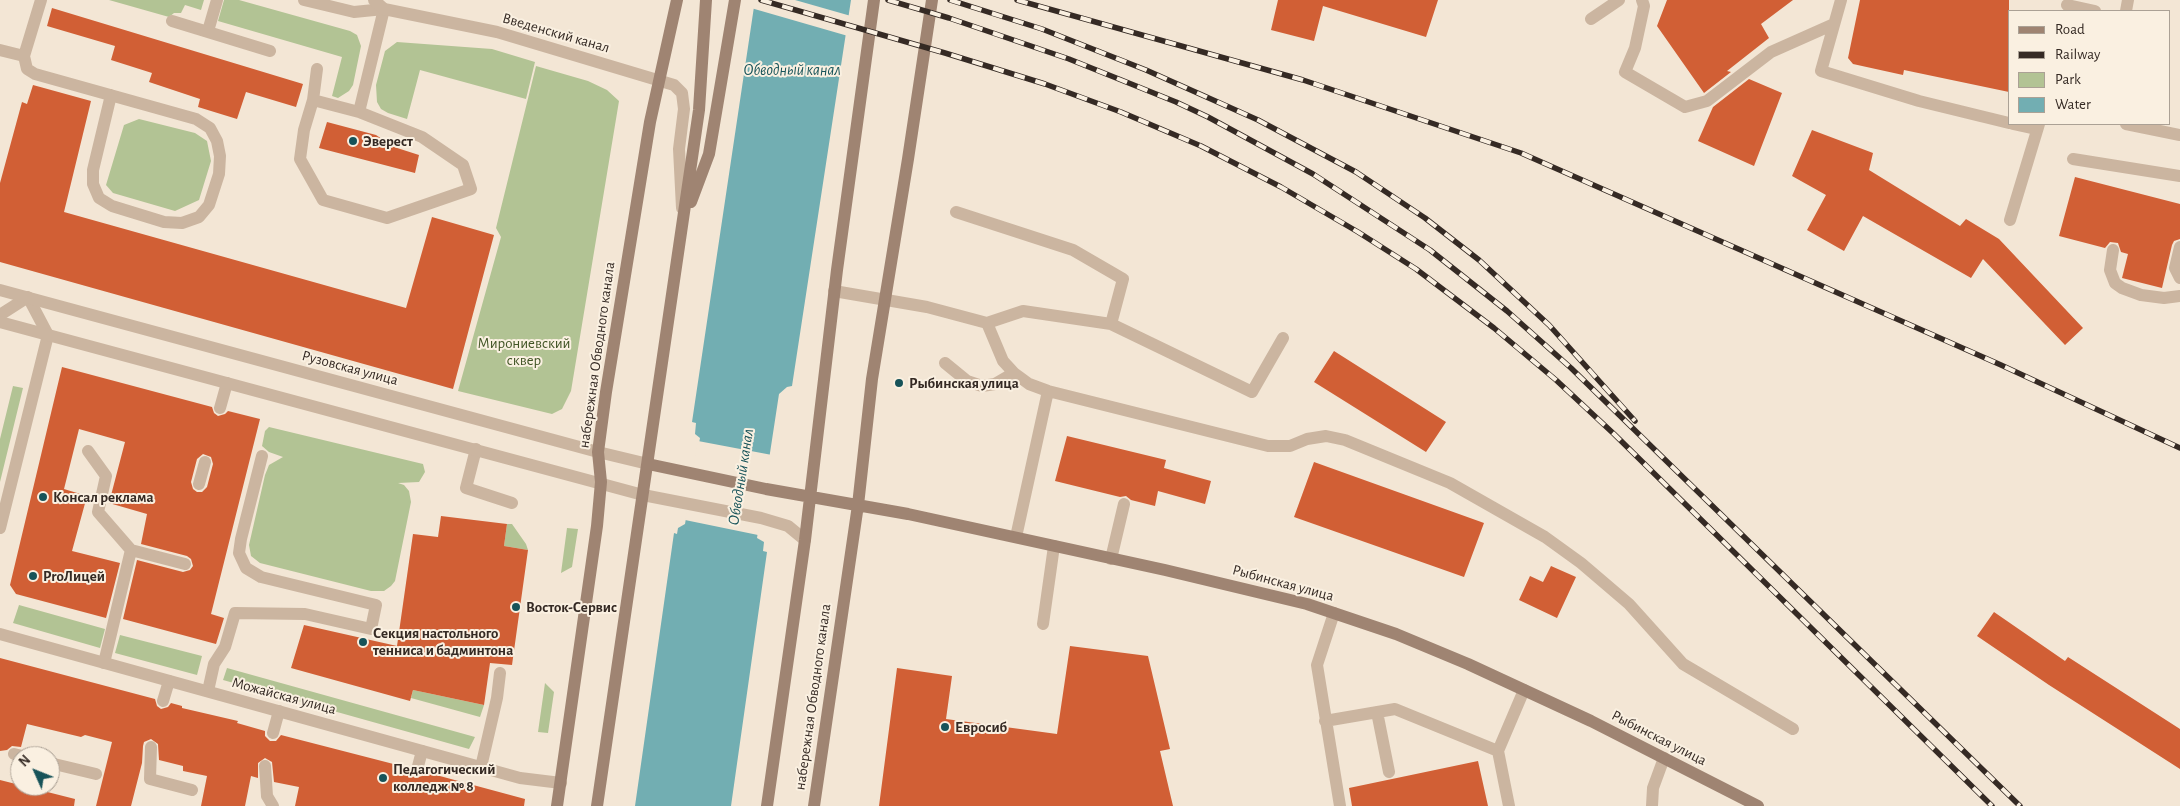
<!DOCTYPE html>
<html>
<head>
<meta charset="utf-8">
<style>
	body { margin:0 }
	#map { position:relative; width:2180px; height:806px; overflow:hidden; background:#f3e6d5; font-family:"Alegreya Sans",sans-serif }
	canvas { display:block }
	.legend { position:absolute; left:2008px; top:10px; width:162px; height:115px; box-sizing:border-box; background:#faf0e1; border:1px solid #aba195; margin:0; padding:6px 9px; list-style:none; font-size:15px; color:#352a24 }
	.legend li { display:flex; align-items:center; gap:10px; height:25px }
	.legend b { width:25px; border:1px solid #aba195 }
	.north { position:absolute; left:10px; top:746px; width:50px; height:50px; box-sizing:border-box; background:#faf0e1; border:1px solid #aba195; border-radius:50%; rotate:314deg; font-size:14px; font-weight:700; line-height:20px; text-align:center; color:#352a24 }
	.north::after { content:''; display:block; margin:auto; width:18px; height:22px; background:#175359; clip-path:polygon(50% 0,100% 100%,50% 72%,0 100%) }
</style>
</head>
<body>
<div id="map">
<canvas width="2180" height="806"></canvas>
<ul class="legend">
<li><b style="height:6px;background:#9f8472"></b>Road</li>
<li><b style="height:6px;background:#352a24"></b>Railway</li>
<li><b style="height:14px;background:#b2c394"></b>Park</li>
<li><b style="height:14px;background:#72aeb2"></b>Water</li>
</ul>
<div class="north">N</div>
</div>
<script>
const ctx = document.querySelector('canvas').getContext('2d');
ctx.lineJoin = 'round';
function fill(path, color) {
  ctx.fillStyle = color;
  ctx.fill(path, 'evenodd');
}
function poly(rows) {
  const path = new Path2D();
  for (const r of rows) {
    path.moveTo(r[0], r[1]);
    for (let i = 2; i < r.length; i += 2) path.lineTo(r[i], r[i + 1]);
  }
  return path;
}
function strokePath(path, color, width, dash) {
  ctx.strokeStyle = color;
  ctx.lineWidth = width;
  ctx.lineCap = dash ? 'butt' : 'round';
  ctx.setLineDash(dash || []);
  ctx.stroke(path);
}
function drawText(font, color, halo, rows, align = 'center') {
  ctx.font = font + ' "Alegreya Sans",sans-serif';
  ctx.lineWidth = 4;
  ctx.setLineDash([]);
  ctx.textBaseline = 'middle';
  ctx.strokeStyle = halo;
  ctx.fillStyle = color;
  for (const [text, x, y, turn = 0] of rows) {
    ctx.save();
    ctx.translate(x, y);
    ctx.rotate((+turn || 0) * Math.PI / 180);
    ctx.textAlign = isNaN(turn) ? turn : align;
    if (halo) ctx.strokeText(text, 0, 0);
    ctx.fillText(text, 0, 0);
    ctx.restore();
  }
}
fill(poly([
	[109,0,204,0,201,10,185,5,181,13,174,13,169,17],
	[224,0,239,0,350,31,357,35,361,46,353,85,349,91,338,98,332,96,342,57,218,21],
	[397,42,492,49,535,62,526,99,420,70,407,119,388,113,381,109,377,102,376,85,385,51],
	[536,66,588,81,607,90,619,101,571,391,562,409,552,414,458,391,501,237,496,228],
	[139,119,195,133,207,141,211,161,199,200,175,211,113,193,106,185,124,125],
	[13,386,23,388,0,482,0,439],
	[269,427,423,464,425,472,419,482,398,483,404,485,409,491,411,502,395,581,391,586,384,591,371,591,260,563,251,556,249,545,265,475,269,465,283,457,269,452,262,446,265,431],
	[507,524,512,524,526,544,528,550,504,546],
	[567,528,578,529,572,567,561,573],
	[19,605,105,629,100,648,13,623],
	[120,635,202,656,197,675,115,653],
	[227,668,475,737,469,749,223,680],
	[545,683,554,692,548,733,538,732],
	[413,690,484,705,480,717,411,698]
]), '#b2c394');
fill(poly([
	[755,0,851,0,792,386,787,387,779,394,757,538,764,542,763,551,767,552,731,806,635,806,674,533,677,534,678,528,685,524,700,438,695,434,696,423,692,422]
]), '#72aeb2');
fill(poly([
	[752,0,795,0,851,16,848,36,751,8],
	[698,441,772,455,758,535,685,520]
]), '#f3e6d5');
fill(poly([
	[1278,0,1438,0,1426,37,1323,6,1314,41,1271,30],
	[1667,0,1793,0,1761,24,1769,38,1727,71,1731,72,1704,93,1657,26],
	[1860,0,2009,0,2009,92,1904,70,1903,75,1853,64,1848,58],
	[52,8,303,84,296,107,246,92,237,119,198,107,200,99,149,82,152,73,111,60,115,46,47,26],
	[1749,79,1782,93,1754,166,1698,141,1713,107],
	[33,85,91,101,64,212,406,308,432,217,494,235,453,389,0,262,0,183,22,102,27,104],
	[327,122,376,135,394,147,419,155,415,173,319,148],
	[1812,130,1873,153,1869,170,1960,226,1966,219,1999,239,2083,328,2065,345,1983,259,1971,278,1863,216,1844,251,1807,230,1826,195,1792,176],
	[2075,177,2180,204,2180,239,2174,241,2172,245,2162,288,2122,278,2128,254,2121,252,2118,243,2110,242,2105,248,2059,236],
	[1334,351,1446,422,1426,452,1314,382],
	[62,367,212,407,214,413,218,416,225,414,228,411,260,419,211,614,224,618,216,644,123,619,137,560,183,572,190,570,193,566,191,559,187,556,141,544,147,514,109,503,125,442,79,429,64,489,87,496,72,551,120,563,106,618,16,594,10,585],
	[203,454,211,457,213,464,207,487,202,492,197,492,193,489,191,482,197,459],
	[1067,436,1166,460,1164,468,1211,481,1205,504,1158,491,1155,506,1131,500,1126,496,1120,497,1055,481],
	[1314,462,1484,523,1464,577,1294,517],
	[441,516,507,524,504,546,528,550,512,665,490,663,484,705,413,690,410,701,291,668,304,625,397,646,413,534,438,537],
	[1551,566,1576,577,1557,618,1519,600,1530,576,1543,582],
	[1994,612,2065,661,2068,657,2180,729,2180,769,2049,685,1977,636],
	[1070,646,1148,656,1170,749,1160,751,1173,806,879,806,897,668,952,676,946,719,1057,734],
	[0,658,155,699,157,706,161,709,168,707,171,703,182,706,182,708,238,721,237,723,265,731,265,736,270,741,276,741,281,735,409,768,411,775,415,778,422,776,425,772,525,799,524,806,295,806,299,787,274,782,272,762,265,758,258,763,258,778,251,776,245,806,201,806,207,776,183,771,183,766,159,760,158,744,151,739,144,742,143,746,142,763,131,806,96,806,112,742,85,735,81,737,27,724,21,747,12,746,7,750,0,751],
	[1478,761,1488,806,1352,806,1349,788],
	[0,780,75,799,74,806,0,806]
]), '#d15f35');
strokePath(poly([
	[1642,0,1644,6,1635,48,1625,72,1685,107,1707,101,1771,52,1834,24],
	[1841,0,1821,71,1919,101,2009,123],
	[2067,5,2095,11],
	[2126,11,2128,0],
	[1591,19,1619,0],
	[172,21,270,51],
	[208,31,217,0],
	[0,50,24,56,41,0],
	[24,56,27,69,35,74,196,119,210,128,217,141,220,156,219,174,209,205,199,217,182,223,164,222,112,206,99,198,93,184,93,170,111,95],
	[313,100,359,112,422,137,463,165,471,189,387,218,323,200,300,159,304,130,313,100,317,69],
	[359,112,384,9],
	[2013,124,2036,129],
	[2126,124,2180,135],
	[2073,159,2180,176],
	[956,212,1073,250,1123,279,1111,324],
	[2010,220,2039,124],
	[2180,247,2175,268,2180,278],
	[2113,250,2110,270,2115,283,2122,288,2141,295,2164,298,2180,296],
	[834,291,927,307,987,323,1003,361,1014,373,1029,384,1048,391,1268,446,1290,446,1307,439,1326,436,1345,440,1450,483,1545,537,1581,563,1629,604,1683,664,1793,729],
	[987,323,1023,311,1111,324,1252,392,1283,338],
	[945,363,967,381,982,386,995,384,1014,373],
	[220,408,227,383],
	[476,449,466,488,512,503],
	[88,451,106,476,98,512,131,550,104,663],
	[199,484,205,462],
	[1016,537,1048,391],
	[131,550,185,564],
	[1111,559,1124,504],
	[1334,613,1317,665,1340,806],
	[1043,624,1054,546],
	[208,691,214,664,225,647,235,613,305,614,371,629,376,605,261,577,246,568,239,553,241,539,262,456],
	[163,701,169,681],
	[1377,712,1389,772],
	[1325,721,1395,709,1498,751],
	[273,733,279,711],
	[151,747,150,779,192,790],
	[14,754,22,756],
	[50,763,96,774],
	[265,766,267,796,273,806],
	[481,767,497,698,500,673],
	[417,770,422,751],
	[1509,806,1498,751,1524,690],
	[1652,806,1653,788,1664,758]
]), '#cbb5a0', 12);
strokePath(poly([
	[304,0,354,12,384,9],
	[0,315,28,297,48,335,0,528],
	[0,634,520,778,561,783]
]), '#cbb5a0', 12);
strokePath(poly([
	[374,0,384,9,497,32,674,85,682,93,684,109,679,149,682,208],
	[0,290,598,452,648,464],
	[0,322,643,495,761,518,788,526,805,540]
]), '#cbb5a0', 12);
strokePath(poly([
	[691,202,709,154,735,0],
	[648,464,766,489,908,514,1165,570,1307,604,1396,634,1468,664,1591,721,1758,806],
	[557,806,597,526,601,482,598,452,606,392,650,122,677,0],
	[597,806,699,110,706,0],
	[767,806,805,540,837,270,874,0],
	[814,806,858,505,872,379,908,159,932,0]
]), '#9f8472', 12);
const rail = poly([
	[761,0,945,53,1045,84,1121,112,1201,146,1281,187,1358,232,1416,269,1494,328,1556,380,1614,434,1992,806],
	[888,0,949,18,1069,59,1176,102,1208,117,1313,174,1430,250,1507,311,1571,368,2020,806],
	[950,0,1042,29,1146,70,1258,120,1356,172,1425,218,1479,260,1549,325,1635,421],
	[1017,0,1303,80,1521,153,2001,365,2180,448]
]);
strokePath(rail, '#352a24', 5.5);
strokePath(rail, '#faf0e1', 4, [11]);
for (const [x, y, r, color] of [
	[353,141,5,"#175359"],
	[899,383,5,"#175359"],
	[43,497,5,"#175359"],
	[33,576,5,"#175359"],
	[516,607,5,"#175359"],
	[363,642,5,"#175359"],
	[945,727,5,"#175359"],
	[383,778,5,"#175359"]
]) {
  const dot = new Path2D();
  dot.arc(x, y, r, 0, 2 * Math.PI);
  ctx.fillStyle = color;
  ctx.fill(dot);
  strokePath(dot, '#faf0e1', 2);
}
drawText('15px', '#352a24', '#faf0e1', [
	["Введенский канал",556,33,16],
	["набережная Обводного канала",597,355,-82],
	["Рузовская улица",350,368,15],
	["Рыбинская улица",1283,583,15],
	["Можайская улица",284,696,15],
	["набережная Обводного канала",813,697,-82],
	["Рыбинская улица",1659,738,27]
]);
drawText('bold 15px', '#352a24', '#faf0e1', [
	["Эверест",363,141],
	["Рыбинская улица",909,383],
	["Консал реклама",53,497],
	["ProЛицей",43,576],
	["Восток-Сервис",526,607],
	["Секция настольного",373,633],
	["тенниса и бадминтона",373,650],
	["Евросиб",955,727],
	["Педагогический",393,769],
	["колледж № 8",393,786]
], 'left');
drawText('15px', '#425526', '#faf0e1', [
	["Мирониевский",524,343],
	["сквер",524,360]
]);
drawText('italic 16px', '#175359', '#faf0e1', [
	["Обводный канал",792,70],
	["Обводный канал",741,477,-81]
]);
</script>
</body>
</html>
